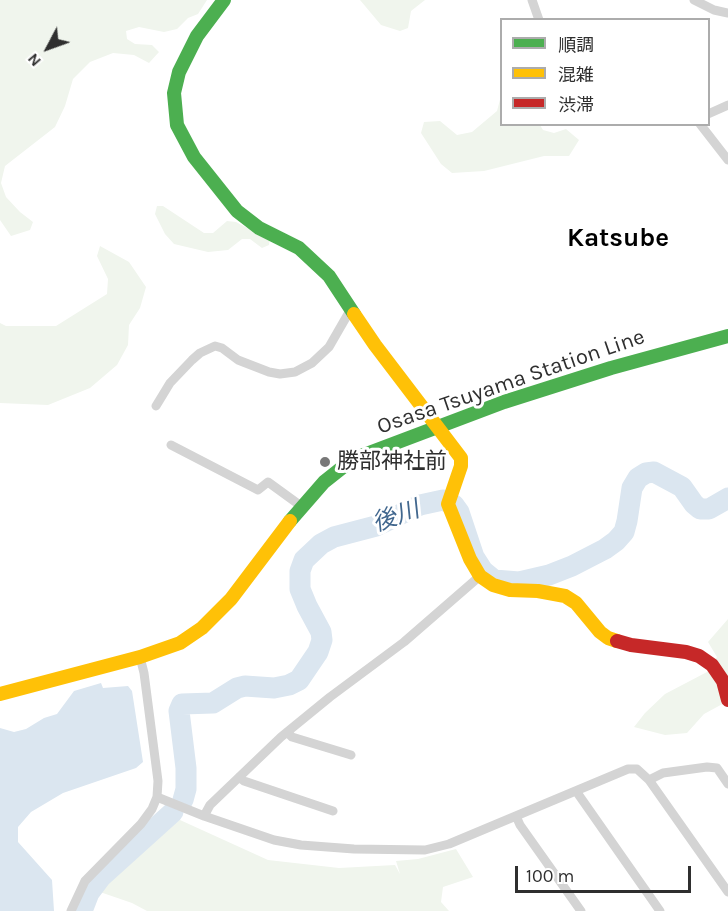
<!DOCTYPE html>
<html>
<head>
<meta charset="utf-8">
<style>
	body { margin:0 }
	#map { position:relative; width:728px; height:911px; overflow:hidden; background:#fff; font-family:Karla,"Noto Sans JP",sans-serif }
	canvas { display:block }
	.legend { position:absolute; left:500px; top:18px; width:210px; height:108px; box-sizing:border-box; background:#fff; border:2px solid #acacac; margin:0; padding:8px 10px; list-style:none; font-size:18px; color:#2f2f2f }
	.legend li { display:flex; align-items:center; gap:12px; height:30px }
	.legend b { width:30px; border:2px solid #acacac }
	.north { position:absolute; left:18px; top:18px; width:60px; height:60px; -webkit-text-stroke:4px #fff; paint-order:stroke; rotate:229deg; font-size:16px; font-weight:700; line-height:24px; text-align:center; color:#2f2f2f }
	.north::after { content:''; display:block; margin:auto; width:21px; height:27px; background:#2f2f2f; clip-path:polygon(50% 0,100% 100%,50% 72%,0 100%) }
	.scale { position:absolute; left:515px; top:866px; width:176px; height:27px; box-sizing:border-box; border:3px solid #2f2f2f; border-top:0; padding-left:8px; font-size:18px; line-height:21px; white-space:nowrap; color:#2f2f2f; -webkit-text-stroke:4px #fff; paint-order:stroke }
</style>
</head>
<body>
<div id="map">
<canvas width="728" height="911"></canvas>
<ul class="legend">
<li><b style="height:8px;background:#4caf50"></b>順調</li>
<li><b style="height:8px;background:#ffc107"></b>混雑</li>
<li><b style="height:8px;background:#c62828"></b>渋滞</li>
</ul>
<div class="north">N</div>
<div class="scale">100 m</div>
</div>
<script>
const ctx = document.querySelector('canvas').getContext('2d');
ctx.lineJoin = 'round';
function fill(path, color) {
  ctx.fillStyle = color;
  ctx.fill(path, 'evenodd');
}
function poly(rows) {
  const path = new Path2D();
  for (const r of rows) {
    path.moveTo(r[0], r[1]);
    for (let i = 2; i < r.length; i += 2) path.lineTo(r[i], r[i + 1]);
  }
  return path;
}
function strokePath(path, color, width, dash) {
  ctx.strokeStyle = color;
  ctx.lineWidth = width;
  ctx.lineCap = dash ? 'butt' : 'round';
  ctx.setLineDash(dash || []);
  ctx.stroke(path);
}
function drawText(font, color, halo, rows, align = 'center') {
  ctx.font = font + ' Karla,"Noto Sans JP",sans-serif';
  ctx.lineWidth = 6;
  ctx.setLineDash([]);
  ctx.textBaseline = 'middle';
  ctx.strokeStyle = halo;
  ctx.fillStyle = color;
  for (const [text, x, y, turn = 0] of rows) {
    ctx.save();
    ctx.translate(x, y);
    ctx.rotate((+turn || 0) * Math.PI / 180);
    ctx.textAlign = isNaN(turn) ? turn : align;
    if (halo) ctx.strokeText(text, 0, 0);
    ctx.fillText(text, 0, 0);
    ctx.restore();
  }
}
fill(poly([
	[0,0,207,0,198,14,188,18,177,29,164,32,139,27,126,31,127,39,135,44,152,45,159,52,149,63,134,55,113,53,90,62,73,79,65,106,55,127,5,166,1,183,6,197,20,212,33,222,30,230,11,236,0,220],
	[360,0,425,0,411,11,408,28,400,31,381,25],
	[501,96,502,124,540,125,543,130,554,133,566,129,579,140,569,156,544,156,484,171,452,173,441,164,421,133,424,122,440,121,457,135,472,132,497,111],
	[157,206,163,206,204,233,213,233,227,221,236,222,253,231,270,238,269,245,262,248,250,239,242,239,228,250,208,252,174,244,165,234,155,214],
	[100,246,129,262,146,287,140,308,129,325,128,345,117,365,90,388,48,405,0,403,0,323,6,326,56,326,107,294,108,279,97,256],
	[728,619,728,701,704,714,687,733,665,735,634,727,645,713,665,694,707,672,717,657,708,642],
	[180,820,268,860,339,868,395,865,400,874,396,861,418,859,456,849,473,877,443,887,441,902,449,911,147,911,132,903,100,892,103,880,127,857,166,824]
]), '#f0f5ed');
fill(poly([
	[101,683,103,688,128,686,132,691,143,762,136,768,63,793,31,812,18,827,18,842,52,880,54,911,0,911,0,728,14,732,26,729,44,718,57,714,74,691]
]), '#dbe6f0');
strokePath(poly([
	[183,800,186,789,186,768,179,711,182,704,213,703,237,688,245,686,274,688,289,685,299,680,318,652,322,640,321,632,307,606,300,589,300,571,304,560,321,544,334,537,376,526,420,505,443,500,454,505,459,512,474,557,483,571,494,580,519,582,549,575,572,566,605,549,616,541,624,532,627,521,632,488,638,478,646,473,654,472,682,487,694,504,700,509,709,509,728,498],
	[82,911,89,893,101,877,173,812]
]), '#dbe6f0', 21);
strokePath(poly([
	[532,0,539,20],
	[694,0,714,10,728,13],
	[708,114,728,105],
	[700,124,728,160],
	[156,406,170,383,192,360,200,353,215,346,222,348,238,360,269,372,280,374,295,372,312,363,329,347,348,314,350,307],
	[171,445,258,490,268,482,301,506],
	[287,732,292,737,351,755],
	[239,777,244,781,333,811],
	[649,780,663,773,707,767,717,768,728,784],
	[576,791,660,911],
	[157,797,204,816,274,840,301,845,354,849,425,850,449,844,628,769,637,769,649,780,728,892],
	[204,816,210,805,281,737,330,697,404,642,480,576],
	[516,816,520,825,581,911],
	[71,911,85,881,141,824,152,809,157,797,158,781,144,673,140,657]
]), '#d4d4d4', 9);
strokePath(poly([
	[224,0,197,36,179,72,174,93,177,125,194,157,237,211,259,228,299,248,329,276,354,314],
	[290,521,324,482,353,459,504,402,611,368,728,336]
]), '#4caf50', 14);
strokePath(poly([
	[354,314,375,345,461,458,461,466,448,504,470,559,480,576,493,585,510,590,538,591,565,596,576,603,600,632,608,638,617,641],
	[0,694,140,657,180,643,202,628,231,599,290,521]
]), '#ffc107', 14);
strokePath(poly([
	[617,641,631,645,686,652,699,656,712,665,723,681,728,700]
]), '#c62828', 14);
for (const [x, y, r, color] of [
	[325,462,6,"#787878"]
]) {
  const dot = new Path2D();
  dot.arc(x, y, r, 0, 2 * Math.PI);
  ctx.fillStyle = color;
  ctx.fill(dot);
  strokePath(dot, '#fff', 2);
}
drawText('22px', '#2f2f2f', '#fff', [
	["Osasa Tsuyama Station Line",511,382,-19]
]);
drawText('22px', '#2f2f2f', '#fff', [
	["勝部神社前",337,462]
], 'left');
drawText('italic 24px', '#41678e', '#fff', [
	["後川",396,517,-20]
]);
drawText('bold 26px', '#000', '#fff', [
	["Katsube",618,239]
]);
</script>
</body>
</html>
